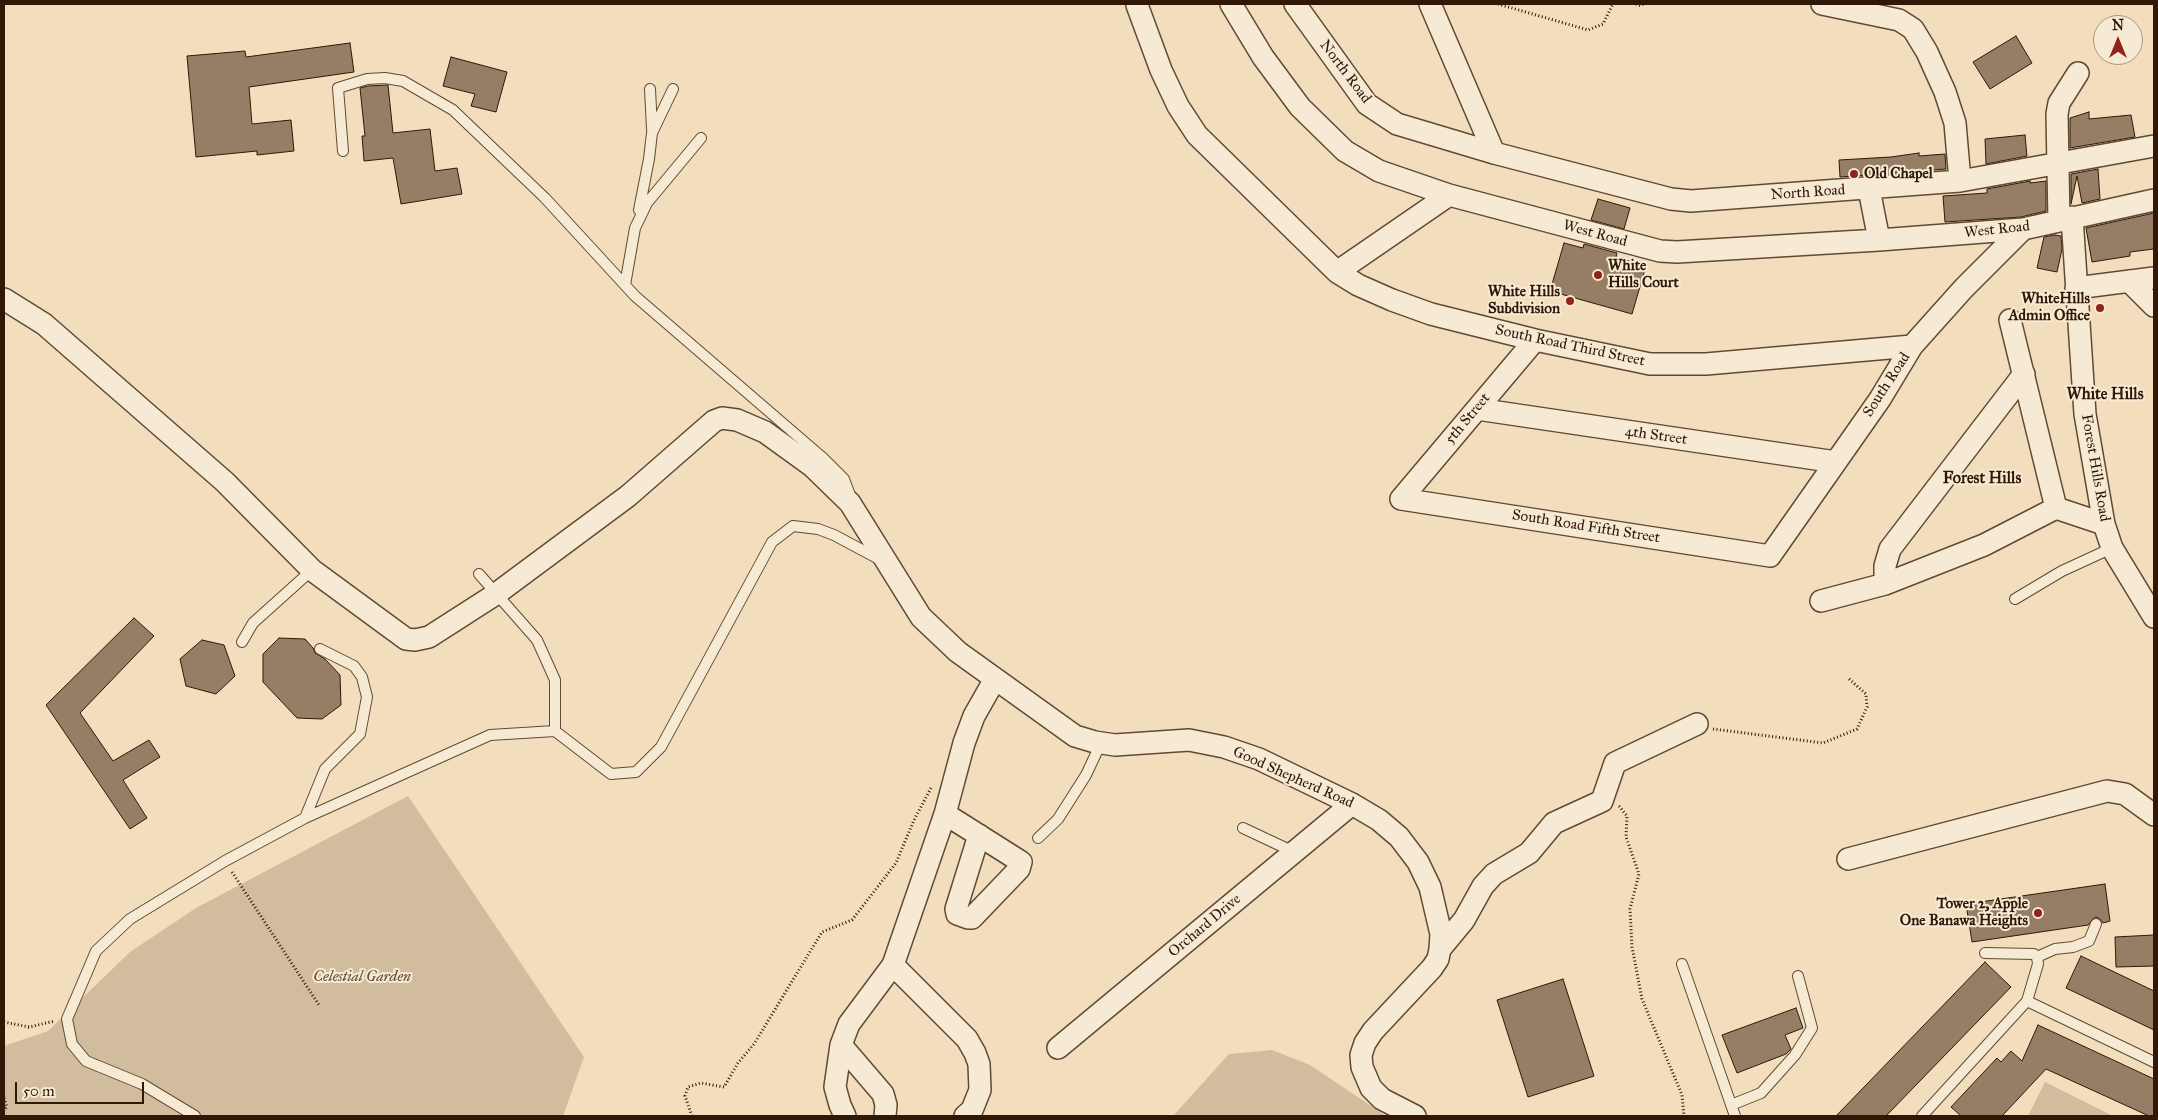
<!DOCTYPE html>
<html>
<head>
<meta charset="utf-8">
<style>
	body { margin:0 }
	#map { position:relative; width:2158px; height:1120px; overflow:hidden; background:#f2debd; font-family:"IM FELL Great Primer",serif }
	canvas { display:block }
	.frame { position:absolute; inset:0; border:5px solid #311706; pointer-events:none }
	.north { position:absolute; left:2093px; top:15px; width:50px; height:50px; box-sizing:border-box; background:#f7ead4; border:1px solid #a89682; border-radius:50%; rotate:0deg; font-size:14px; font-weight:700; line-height:20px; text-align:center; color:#311706 }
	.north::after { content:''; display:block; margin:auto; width:18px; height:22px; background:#8f2418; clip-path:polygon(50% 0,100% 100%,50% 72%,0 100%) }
	.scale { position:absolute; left:15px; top:1082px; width:129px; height:22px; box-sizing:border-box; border:2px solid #311706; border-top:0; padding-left:6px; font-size:15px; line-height:18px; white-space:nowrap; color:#311706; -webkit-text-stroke:4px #f7ead4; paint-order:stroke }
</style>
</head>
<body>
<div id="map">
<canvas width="2158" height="1120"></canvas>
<div class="frame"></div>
<div class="north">N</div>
<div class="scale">50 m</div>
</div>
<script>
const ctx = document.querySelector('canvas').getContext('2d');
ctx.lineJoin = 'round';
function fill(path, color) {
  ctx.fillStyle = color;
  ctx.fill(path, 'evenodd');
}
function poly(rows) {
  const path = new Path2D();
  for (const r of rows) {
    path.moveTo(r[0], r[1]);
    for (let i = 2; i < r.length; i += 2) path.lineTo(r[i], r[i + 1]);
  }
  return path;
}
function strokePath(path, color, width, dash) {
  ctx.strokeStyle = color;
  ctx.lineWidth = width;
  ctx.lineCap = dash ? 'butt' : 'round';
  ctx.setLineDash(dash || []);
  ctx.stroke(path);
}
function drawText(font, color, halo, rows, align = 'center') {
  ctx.font = font + ' "IM FELL Great Primer",serif';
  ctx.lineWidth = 4;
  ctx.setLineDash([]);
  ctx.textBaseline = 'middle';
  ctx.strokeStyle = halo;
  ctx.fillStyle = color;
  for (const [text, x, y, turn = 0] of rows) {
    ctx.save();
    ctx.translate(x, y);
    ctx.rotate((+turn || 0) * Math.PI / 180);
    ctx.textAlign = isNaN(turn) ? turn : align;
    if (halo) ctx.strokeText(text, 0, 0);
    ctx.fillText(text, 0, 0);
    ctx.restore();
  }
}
fill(poly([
	[408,796,584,1057,563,1116,4,1116,4,1046,48,1031,130,952,196,908],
	[1272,1050,1310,1065,1386,1116,1173,1116,1229,1054],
	[2045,1082,2111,1115,2110,1116,2028,1116]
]), '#d1bc9e');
const building = poly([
	[2016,36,2032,63,1990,89,1973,62,2016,36],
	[350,43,354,72,249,87,252,124,291,120,294,151,257,155,257,151,196,157,187,56,245,51,246,57,350,43],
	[451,57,507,72,496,112,471,106,475,94,443,86,451,57],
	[388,85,393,133,430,129,435,171,457,168,462,194,401,204,393,158,364,161,362,136,365,136,360,88,368,86,388,85],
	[2089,112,2089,119,2131,115,2135,137,2070,148,2070,118,2089,112],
	[2025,135,2027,156,1986,164,1985,139,2025,135],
	[1919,153,1919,156,1945,154,1946,169,1840,177,1839,160,1891,157,1919,153],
	[2098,169,2100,199,2082,203,2077,176,2071,204,2071,174,2098,169],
	[2030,181,2030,183,2046,181,2046,211,2021,217,1945,222,1943,196,1987,193,1987,189,2030,181],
	[1598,199,1630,208,1624,229,1591,220,1598,199],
	[2154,213,2154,249,2130,252,2130,256,2092,262,2086,228,2154,213],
	[2055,235,2061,236,2062,249,2057,272,2037,268,2044,237,2055,235],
	[1564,243,1583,248,1584,244,1617,253,1616,257,1646,266,1632,314,1550,291,1564,243],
	[134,618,154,636,80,713,113,761,149,740,160,757,123,780,147,818,130,829,46,705,134,618],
	[279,638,305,639,313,648,315,653,325,659,340,675,341,705,322,719,297,718,263,682,263,654,279,638],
	[202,640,224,645,235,676,216,694,186,686,180,659,202,640],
	[2105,884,2110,921,2103,923,2099,918,2095,917,2088,925,1972,942,1966,904,2105,884],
	[2154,935,2154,966,2116,967,2115,937,2154,935],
	[2081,956,2154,991,2154,1030,2066,988,2081,956],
	[1985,962,2011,987,1886,1116,1836,1116,1985,962],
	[1563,979,1594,1076,1528,1097,1497,1000,1563,979],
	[1796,1008,1803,1028,1785,1035,1791,1049,1786,1054,1737,1073,1722,1035,1796,1008],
	[2038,1025,2154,1079,2154,1116,2149,1116,2046,1069,2002,1116,1961,1116,1951,1107,1997,1058,2001,1062,2011,1051,2022,1061,2038,1025]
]);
fill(building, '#957e65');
strokePath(building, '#311706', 1);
const service = poly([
	[650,89,652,129],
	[343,151,338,88,367,79,385,78,403,81,453,110,545,198,635,296,823,458,844,479,851,498],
	[639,210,649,159,652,133,673,89],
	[625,285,635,228,647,203,701,138],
	[479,574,537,640,555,680,555,731],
	[2015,599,2062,571,2112,548],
	[242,642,253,623,312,570],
	[305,818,325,769,360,734,367,697,362,677,354,666,320,649],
	[1243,828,1294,852],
	[1038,838,1058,819,1086,775,1101,743],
	[1985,953,2034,954,2037,957,2055,949,2073,947,2089,941,2096,924],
	[1682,964,1735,1116],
	[2027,1001,2154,1062],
	[1731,1105,1761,1093,1795,1055,1812,1028,1798,976],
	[195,1116,142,1084,86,1061,72,1044,67,1019,96,951,130,919,225,861,305,818,490,735,555,731,611,774,636,772,661,747,772,542,793,526,818,529,834,535,879,559],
	[1922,1116,2027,1001,2038,964,2037,957]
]);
const minor = poly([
	[1231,4,1263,57,1300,107,1345,151,1379,171,1449,195,1660,251,1677,252,1879,240,2023,229,2154,200],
	[1295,4,1367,104,1397,124,1494,153,1671,199,1691,201,1960,181,2154,146],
	[1430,4,1494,153],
	[1822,4,1899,20,1913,29,1927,52,1945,92,1955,123,1960,181],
	[1137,5,1161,70,1178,106,1197,135,1337,272,1358,285,1392,300,1431,314,1535,340,1650,364,1706,364,1912,346],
	[1869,189,1879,240],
	[2072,217,2085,414,2104,524,2112,548,2154,617],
	[2059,221,2057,114,2059,103,2078,73],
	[1337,272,1449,195],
	[2129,281,2154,306],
	[2076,288,2154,278],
	[4,299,44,324,225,482,312,570,406,639,415,640,429,637,496,594,628,496,714,421,722,418,737,420,765,432,812,466,850,503,921,617,958,652,1075,736,1095,742,1115,745,1189,740,1224,747,1259,759,1352,804,1379,820,1399,837,1418,862,1430,887,1441,934,1440,949,1438,959,1432,968,1373,1031,1365,1043,1361,1055,1362,1067,1371,1088,1382,1099,1415,1116],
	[2010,320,2056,508],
	[1477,409,1836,462],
	[1401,499,1770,556,1880,399,1912,346,1964,288,2023,229],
	[1401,499,1535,340],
	[1885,584,1885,566,1890,549,2024,374],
	[1821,601,1885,584,1984,545,2056,508,2104,524],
	[945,814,950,817,1018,860,1021,862,1019,869,972,918,968,918,957,914,956,909,979,835],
	[1848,859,2107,791,2125,794,2154,815],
	[1440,949,1464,920,1483,886,1494,874,1529,853,1554,823,1602,801,1615,763,1697,724],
	[893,965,967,1039,975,1053,979,1064,980,1090,972,1110,965,1116],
	[841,1045,883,1094,886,1105,885,1116],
	[1058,1048,1352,804],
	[845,1116,840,1105,835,1087,841,1045,849,1024,893,965,945,814,964,743,974,716,995,679]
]);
strokePath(service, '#614934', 12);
strokePath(minor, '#614934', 24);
strokePath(poly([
	[1498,4,1588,30,1603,24,1613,4],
	[1636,4,1641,6,1643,4],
	[1713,729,1823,743,1857,729,1867,707,1866,694,1848,678],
	[1619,806,1627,816,1626,837,1639,874,1630,909,1632,947,1642,999,1682,1095,1684,1116],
	[232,872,319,1005],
	[4,1022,29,1027,55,1021],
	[4,1098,7,1107,4,1110],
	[692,1116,685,1096,688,1087,701,1083,724,1087,738,1063,754,1044,822,932,852,920,896,863,914,820,931,788]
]), '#311706', 3, [1, 2.5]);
strokePath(service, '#f7ead4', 10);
strokePath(minor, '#f7ead4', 21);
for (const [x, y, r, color] of [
	[1854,174,5,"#8f2418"],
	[1598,275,5,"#8f2418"],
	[1570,301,5,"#8f2418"],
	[2100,308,5,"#8f2418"],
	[2038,913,5,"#8f2418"]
]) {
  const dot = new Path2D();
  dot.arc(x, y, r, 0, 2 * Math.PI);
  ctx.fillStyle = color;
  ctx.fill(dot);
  strokePath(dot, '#f7ead4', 2);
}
drawText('15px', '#311706', '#f7ead4', [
	["North Road",1345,72,53],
	["North Road",1808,193,-4],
	["West Road",1997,230,-6],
	["West Road",1595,234,15],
	["South Road Third Street",1570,346,12],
	["South Road",1887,385,-57],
	["5th Street",1468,419,-50],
	["4th Street",1656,436,8],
	["Forest Hills Road",2095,468,80],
	["South Road Fifth Street",1586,527,9],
	["Good Shepherd Road",1293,778,24],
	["Orchard Drive",1205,926,-40]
]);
drawText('bold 15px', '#311706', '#f7ead4', [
	["Old Chapel",1864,174,"left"],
	["White",1608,266,"left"],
	["Hills Court",1608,283,"left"],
	["White Hills",1560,292],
	["Subdivision",1560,309],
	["WhiteHills",2090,299],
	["Admin Office",2090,316],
	["Tower 2, Apple",2028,904],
	["One Banawa Heights",2028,921]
], 'right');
drawText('italic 15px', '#614934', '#f7ead4', [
	["Celestial Garden",362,977]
]);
drawText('bold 16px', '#311706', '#f7ead4', [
	["White Hills",2105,395],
	["Forest Hills",1982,479]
]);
</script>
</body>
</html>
